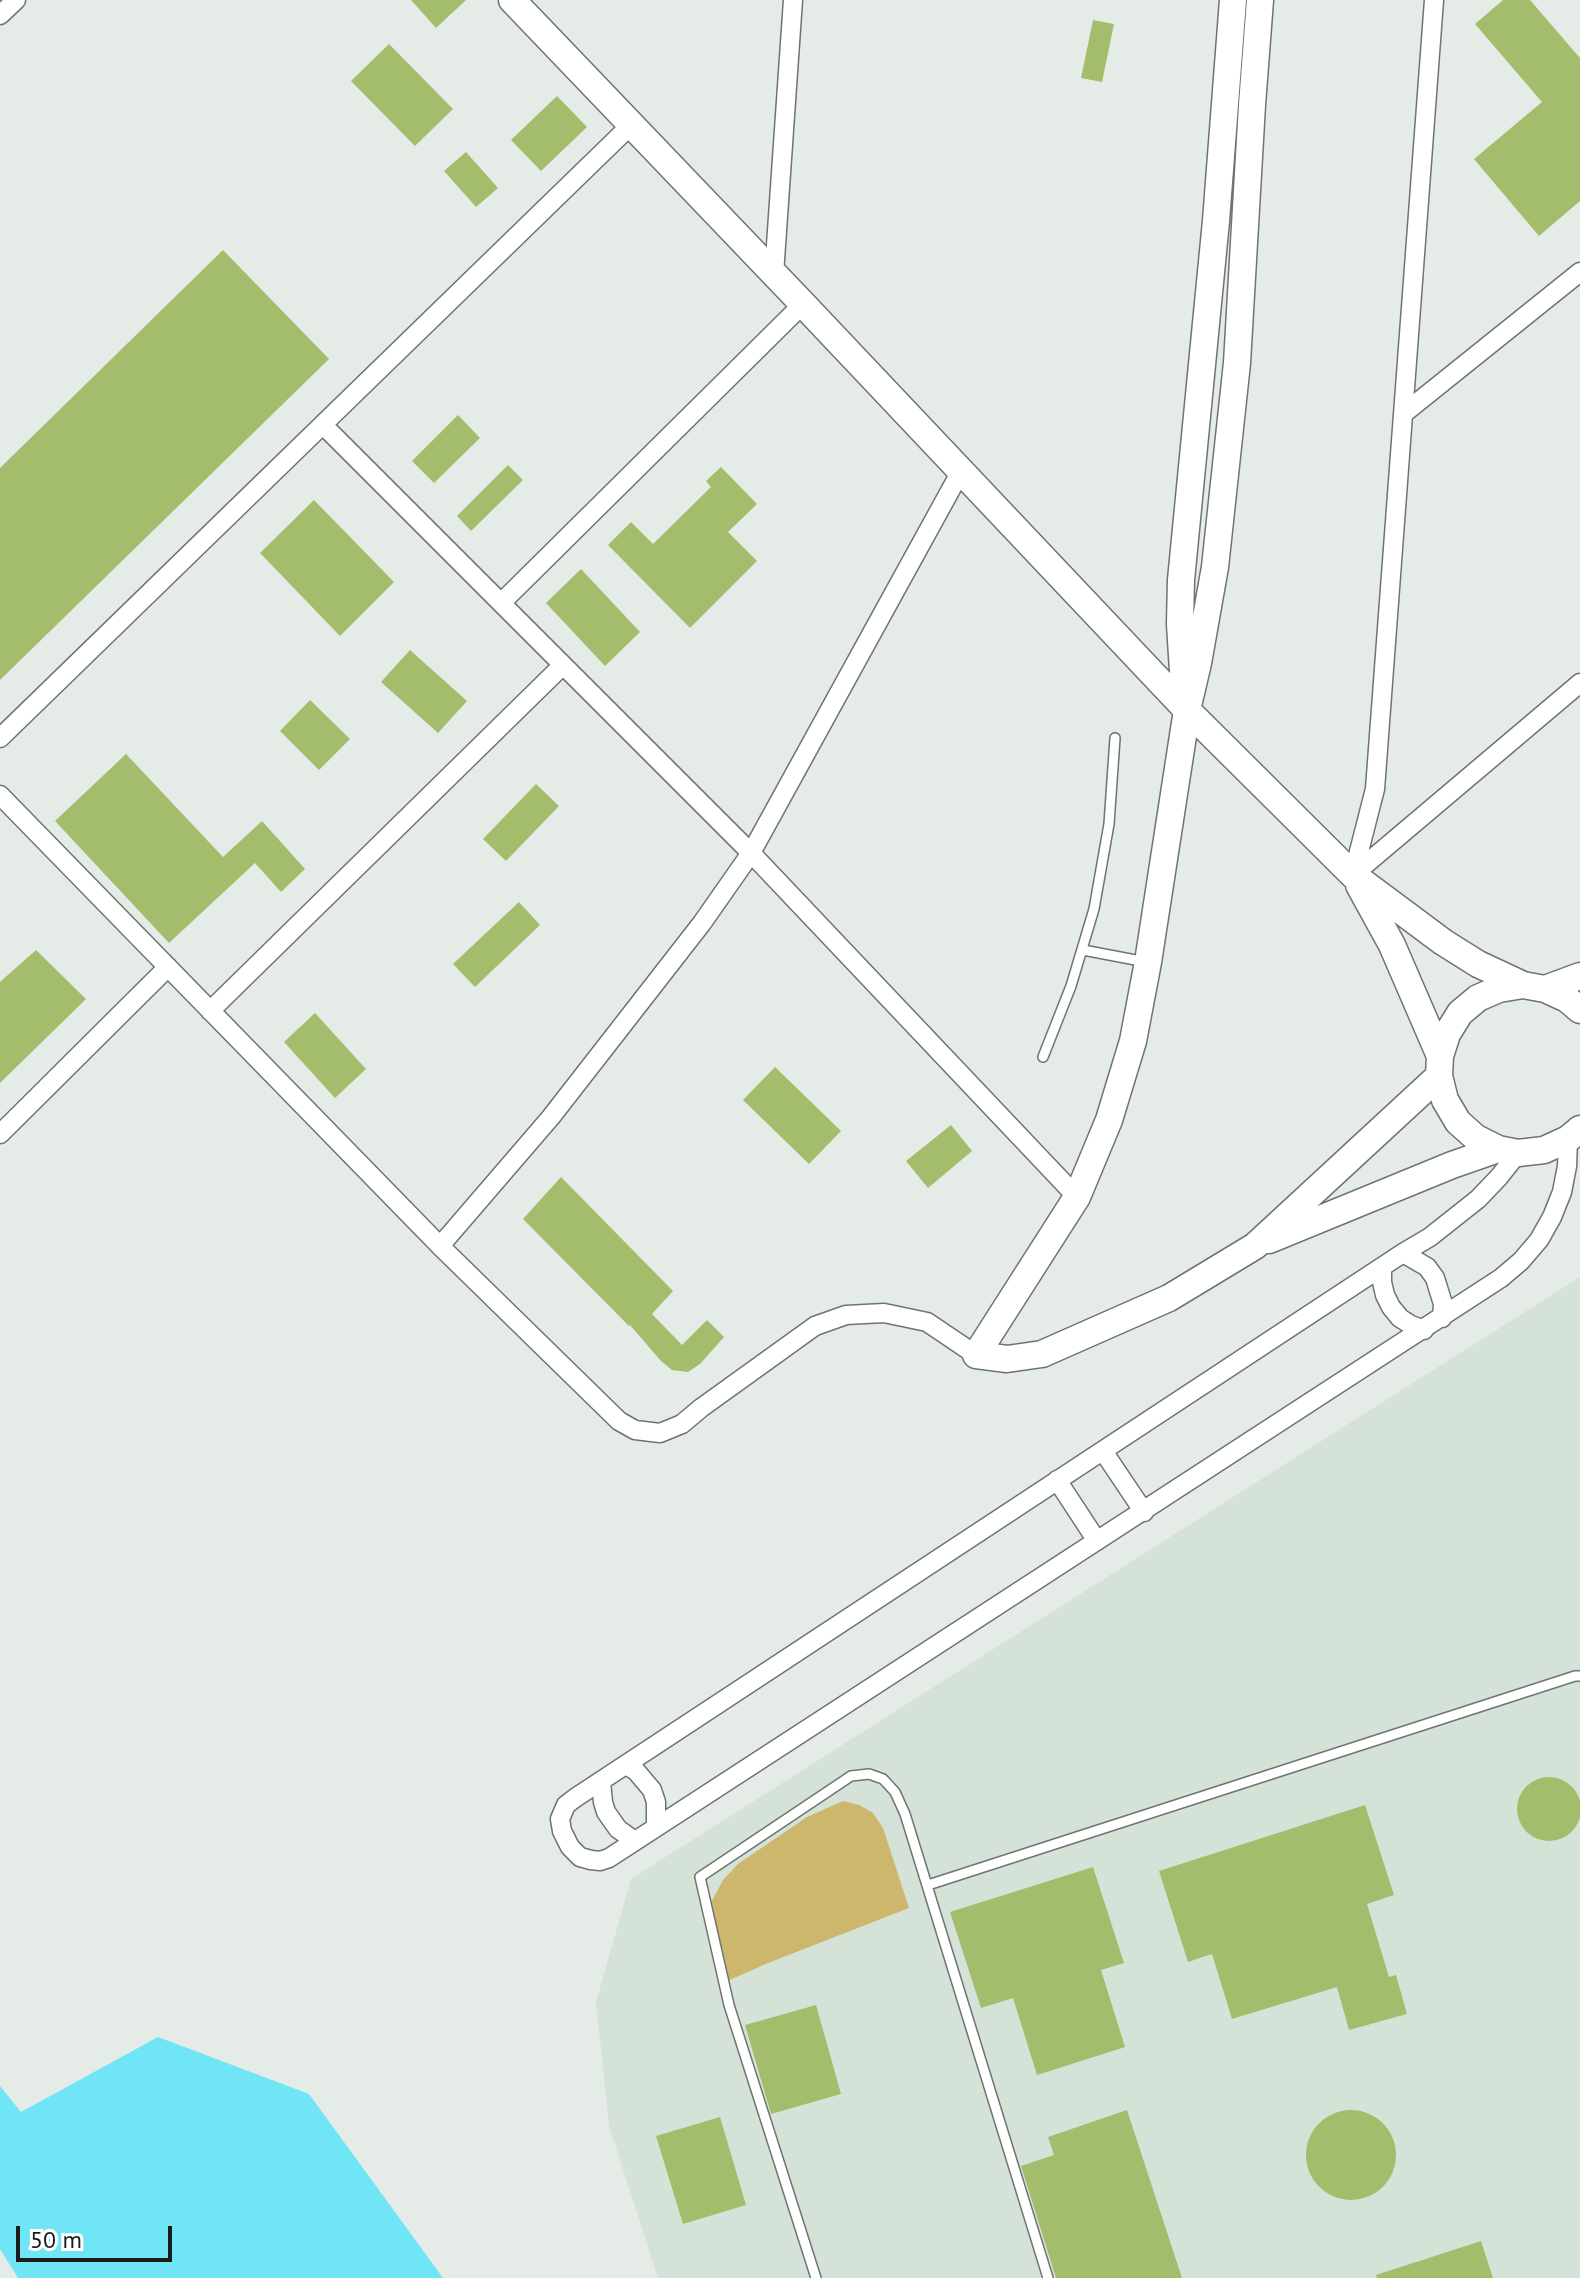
<!DOCTYPE html>
<html>
<head>
<meta charset="utf-8">
<style>
	body { margin:0 }
	#map { position:relative; width:1580px; height:2278px; overflow:hidden; background:#e5ebe6; font-family:"PT Sans",sans-serif }
	canvas { display:block }
	.scale { position:absolute; left:16px; top:2226px; width:156px; height:36px; box-sizing:border-box; border:4px solid #191c1a; border-top:0; padding-left:10px; font-size:24px; line-height:28px; white-space:nowrap; color:#191c1a; -webkit-text-stroke:6px #fff; paint-order:stroke }
</style>
</head>
<body>
<div id="map">
<canvas width="1580" height="2278"></canvas>
<div class="scale">50 m</div>
</div>
<script>
const ctx = document.querySelector('canvas').getContext('2d');
ctx.lineJoin = 'round';
function fill(path, color) {
  ctx.fillStyle = color;
  ctx.fill(path, 'evenodd');
}
function poly(rows) {
  const path = new Path2D();
  for (const r of rows) {
    if (r.length === 3) {
      path.moveTo(r[0] + r[2], r[1]);
      path.arc(r[0], r[1], r[2], 0, 2 * Math.PI);
      continue;
    }
    path.moveTo(r[0], r[1]);
    for (let i = 2; i < r.length; i += 2) path.lineTo(r[i], r[i + 1]);
  }
  return path;
}
function strokePath(path, color, width, dash) {
  ctx.strokeStyle = color;
  ctx.lineWidth = width;
  ctx.lineCap = dash ? 'butt' : 'round';
  ctx.setLineDash(dash || []);
  ctx.stroke(path);
}
fill(poly([
	[1580,1277,1580,2278,658,2278,609,2126,596,2002,631,1879]
]), '#d5e2d7');
fill(poly([
	[843,1801,859,1805,873,1813,883,1828,909,1908,768,1963,725,1982,709,1912,712,1901,723,1880,738,1864,807,1817]
]), '#ccb76c');
fill(poly([
	[158,2037,309,2094,443,2278,18,2278,0,2249,0,2086,21,2112]
]), '#6fe5f5');
fill(poly([
	[411,0,466,0,436,28],
	[1503,0,1530,0,1580,58,1580,201,1539,236,1474,159,1542,102,1475,24],
	[1093,20,1114,24,1102,82,1081,78],
	[389,44,453,109,415,146,351,81],
	[557,96,587,127,541,171,511,140],
	[466,152,498,188,476,207,444,171],
	[223,250,329,359,0,680,0,468],
	[458,415,480,438,434,483,412,461],
	[508,465,523,480,471,531,457,516],
	[721,467,757,504,728,532,757,561,690,628,608,545,631,522,653,544,711,487,706,481],
	[314,500,394,582,340,636,260,553],
	[581,569,640,632,605,666,546,603],
	[410,650,467,701,438,733,381,682],
	[310,700,350,739,319,770,280,731],
	[126,754,223,857,262,821,305,869,281,892,255,863,169,943,55,821],
	[536,784,559,806,506,861,483,839],
	[519,902,540,925,475,987,453,964],
	[36,950,86,999,0,1083,0,982],
	[315,1013,366,1069,335,1098,284,1042],
	[775,1067,841,1131,809,1164,743,1100],
	[951,1125,972,1151,928,1188,906,1161],
	[561,1177,673,1291,652,1314,682,1345,707,1320,724,1337,700,1364,688,1372,672,1370,661,1361,630,1325,629,1326,523,1219],
	[1549,1809,32],
	[1365,1805,1394,1895,1367,1904,1389,1977,1396,1975,1407,2014,1349,2030,1337,1987,1232,2019,1212,1954,1188,1962,1159,1871],
	[1093,1867,1124,1963,1101,1970,1125,2047,1037,2075,1013,1998,981,2008,950,1912],
	[816,2005,841,2094,771,2114,745,2025],
	[1351,2155,45],
	[1127,2110,1182,2278,1056,2278,1021,2166,1054,2155,1048,2137],
	[720,2117,746,2205,683,2224,656,2136],
	[1481,2241,1493,2278,1377,2278,1376,2275]
]), '#a4bd6d');
const lane = poly([
	[1083,950,1146,962],
	[1043,1057,1071,986,1094,909,1109,824,1115,738],
	[928,1885,1575,1676,1580,1676],
	[816,2278,729,2005,700,1877,851,1776,869,1774,883,1779,895,1792,905,1814,1048,2278]
]);
const street = poly([
	[0,15,16,0],
	[774,274,793,0],
	[1403,414,1580,272],
	[323,425,751,853,1077,1197],
	[501,603,803,304],
	[0,738,632,124],
	[0,795,440,1246,619,1421,635,1430,660,1433,682,1424,701,1408,815,1326,846,1315,884,1313,927,1322,976,1355],
	[1353,875,1375,789,1434,0],
	[1353,875,1580,683],
	[210,1011,563,665],
	[0,1134,168,967],
	[1518,1153,1499,1177,1478,1199,1430,1237,1403,1253,575,1798,566,1805,560,1819,562,1831,570,1847,580,1857,591,1860,600,1861,609,1858,1501,1278,1521,1261,1539,1240,1552,1217,1562,1192,1567,1166,1568,1139],
	[440,1246,551,1117,702,923,751,853,961,471],
	[1403,1253,1427,1267,1435,1278,1443,1304,1442,1318],
	[1382,1268,1382,1282,1385,1295,1391,1307,1400,1318,1411,1325,1424,1330],
	[1103,1451,1144,1512],
	[1057,1480,1097,1541],
	[626,1765,636,1771,652,1790,656,1802,656,1826],
	[601,1782,603,1802,606,1812,618,1829,635,1841]
]);
const secondary = poly([
	[512,0,803,304,1187,710,1353,875,1443,942,1478,964,1523,985],
	[1260,0,1252,105,1237,363,1215,567,1198,663,1187,710,1148,962,1133,1041,1109,1120,1077,1197,976,1355,1007,1359,1042,1354,1169,1298,1255,1246,1439,1076],
	[1184,687,1180,624,1181,580,1216,221,1233,0],
	[1359,885,1392,945,1440,1056],
	[1545,989,1580,976],
	[1580,1010,1567,999,1545,989,1523,985,1499,989,1478,998,1460,1013,1447,1034,1440,1056,1439,1076,1445,1100,1458,1122,1476,1138,1498,1149,1518,1153,1544,1150,1568,1139,1580,1129],
	[1269,1240,1452,1165,1498,1149]
]);
strokePath(lane, '#6e746f', 12);
strokePath(street, '#6e746f', 21);
strokePath(secondary, '#6e746f', 29);
strokePath(lane, '#fff', 9);
strokePath(street, '#fff', 18);
strokePath(secondary, '#fff', 26);
</script>
</body>
</html>
